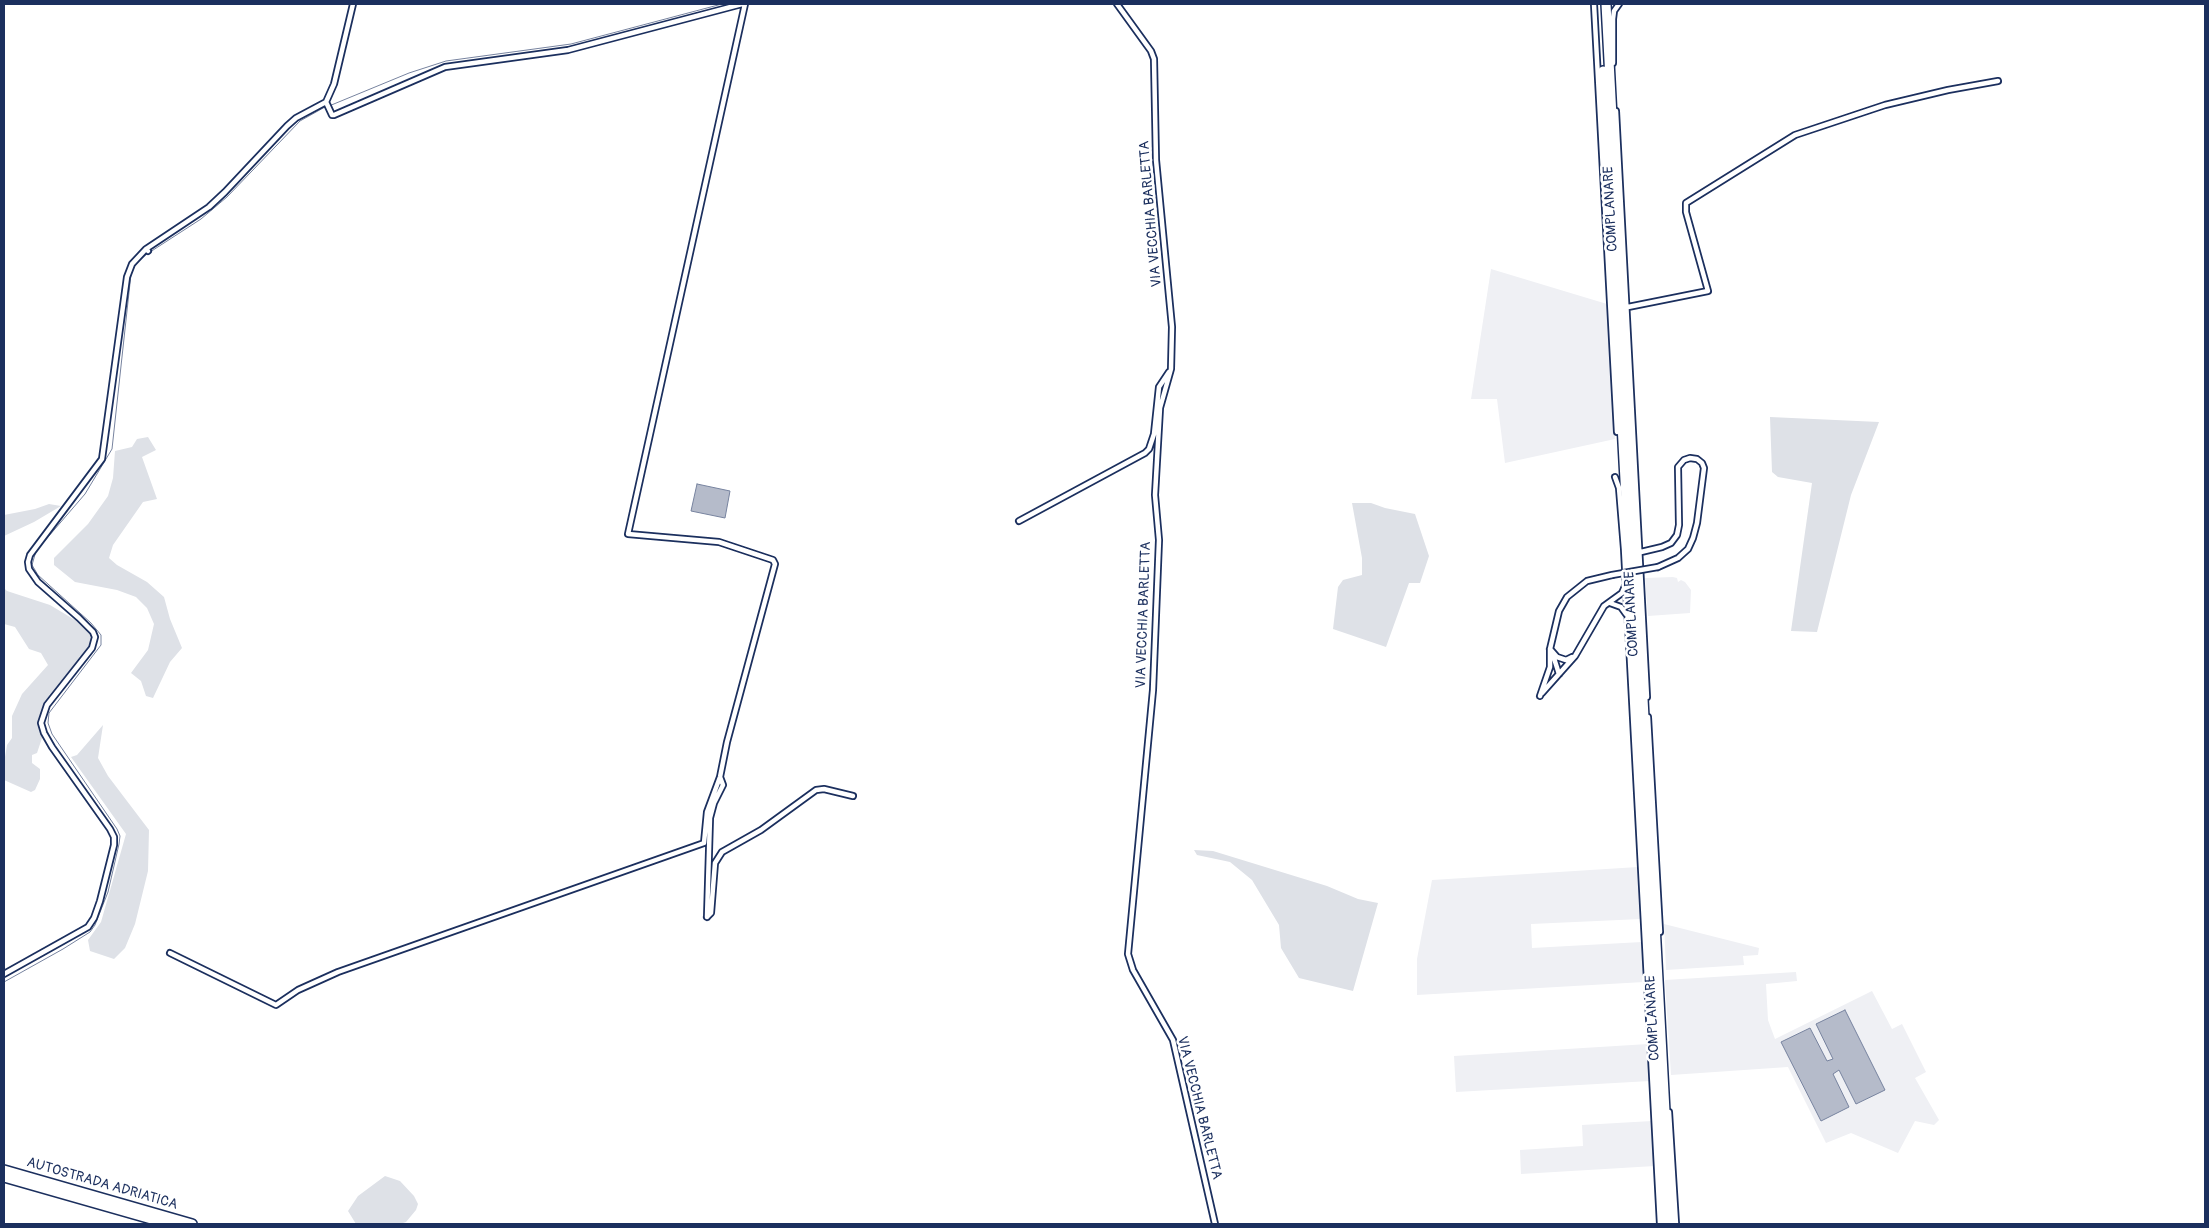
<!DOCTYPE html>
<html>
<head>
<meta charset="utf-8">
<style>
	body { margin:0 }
	#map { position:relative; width:2209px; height:1228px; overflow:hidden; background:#fff; font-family:Pangolin,sans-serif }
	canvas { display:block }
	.frame { position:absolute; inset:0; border:5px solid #1b2f5e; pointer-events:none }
</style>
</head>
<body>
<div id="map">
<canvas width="2209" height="1228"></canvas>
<div class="frame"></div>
</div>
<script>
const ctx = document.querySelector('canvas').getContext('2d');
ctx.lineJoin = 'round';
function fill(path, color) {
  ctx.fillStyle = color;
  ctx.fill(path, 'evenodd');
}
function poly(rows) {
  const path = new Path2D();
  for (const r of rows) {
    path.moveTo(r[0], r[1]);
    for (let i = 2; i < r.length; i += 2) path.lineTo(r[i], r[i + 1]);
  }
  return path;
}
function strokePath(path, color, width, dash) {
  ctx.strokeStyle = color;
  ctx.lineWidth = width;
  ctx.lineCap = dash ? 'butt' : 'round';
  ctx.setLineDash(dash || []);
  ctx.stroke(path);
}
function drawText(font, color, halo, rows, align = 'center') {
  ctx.font = font + ' Pangolin,sans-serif';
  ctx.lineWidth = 5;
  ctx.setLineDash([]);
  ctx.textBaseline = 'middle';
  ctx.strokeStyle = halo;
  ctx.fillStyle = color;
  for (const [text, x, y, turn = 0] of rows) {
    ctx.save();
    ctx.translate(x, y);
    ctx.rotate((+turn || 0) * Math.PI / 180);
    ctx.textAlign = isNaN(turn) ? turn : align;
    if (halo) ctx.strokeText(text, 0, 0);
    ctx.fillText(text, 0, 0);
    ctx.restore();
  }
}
fill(poly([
	[1491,269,1607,304,1615,439,1505,463,1497,399,1471,399],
	[1673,577,1677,578,1678,582,1681,580,1685,582,1691,590,1690,613,1648,616,1645,578],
	[1638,867,1641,919,1531,924,1532,948,1642,942,1644,982,1417,995,1417,959,1432,880],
	[1664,924,1759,948,1758,955,1743,956,1744,965,1666,970],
	[1796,972,1797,981,1766,984,1768,1020,1775,1039,1872,991,1892,1029,1902,1024,1926,1072,1915,1078,1939,1120,1934,1125,1915,1121,1898,1153,1851,1133,1826,1143,1788,1067,1671,1075,1665,980],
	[1648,1044,1650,1081,1456,1092,1454,1056],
	[1652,1121,1655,1166,1521,1174,1520,1150,1583,1146,1582,1125]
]), '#eff0f4');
fill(poly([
	[1770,417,1879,422,1851,495,1817,632,1791,631,1812,483,1778,477,1772,472],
	[148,437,156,450,142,457,157,499,143,502,113,545,109,558,117,565,147,582,164,597,170,619,182,648,170,662,153,698,146,696,141,681,131,673,148,650,154,624,147,608,136,597,117,590,75,582,54,565,54,558,88,524,108,496,113,478,115,451,132,447,137,439],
	[1352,503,1371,503,1385,508,1415,514,1429,556,1420,583,1409,583,1386,647,1333,629,1338,587,1343,580,1362,575,1362,558],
	[49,504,61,506,34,522,4,536,4,515,35,509],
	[4,588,7,591,50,605,90,629,94,640,48,700,40,716,42,738,37,753,32,755,32,763,40,769,40,779,35,790,31,792,4,780,5,757,7,745,12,738,12,716,22,694,48,665,41,653,29,649,15,627,4,624],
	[103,725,98,758,108,776,149,830,148,871,135,924,125,948,114,959,90,951,88,940,101,922,126,834,71,757,77,755],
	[1194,850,1213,851,1327,886,1358,899,1378,903,1353,991,1299,978,1281,948,1279,925,1252,880,1230,862,1197,855],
	[385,1176,400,1181,414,1196,418,1204,416,1210,406,1222,400,1224,356,1224,348,1211,358,1196]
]), '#dee1e7');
const water = poly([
	[697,484,730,491,725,518,691,511,697,484],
	[1845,1010,1885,1090,1856,1104,1839,1070,1833,1074,1849,1107,1821,1121,1781,1042,1810,1028,1827,1061,1833,1059,1816,1024,1845,1010]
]);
fill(water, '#b5bbca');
strokePath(water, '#77839f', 1);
strokePath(poly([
	[329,106,409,73,446,61,571,44,722,4],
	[4,982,63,949,90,932,95,925,108,892,119,844,120,836,117,829,52,734,48,723,49,713,101,645,101,635,91,623,38,575,32,565,36,551,85,494,112,449,131,274,135,264,147,254,201,219,227,197,300,121,325,107]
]), '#77839f', 1);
const street = poly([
	[1117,4,1151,51,1154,59,1156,160,1172,327,1171,369,1160,408,1155,495,1159,540,1153,690,1128,954,1133,970,1173,1040,1215,1224],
	[1594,4,1617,432],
	[1613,63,1613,19,1614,11,1619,4],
	[326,102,332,115,334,115,445,67,568,50,742,4],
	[1616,111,1647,697],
	[146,249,209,207,225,192,287,126,296,118,326,102,334,84,353,4],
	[1628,307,1708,291,1686,212,1686,203,1795,135,1885,105,1948,90,1998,81],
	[1615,477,1619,488,1624,549,1660,1224],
	[1019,521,1145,453,1149,449,1154,434,1159,387,1169,372],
	[1641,552,1662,547,1671,543,1677,535,1679,525,1678,467,1684,460,1690,458,1697,459,1702,463,1704,468,1697,523,1693,538,1688,549,1678,558,1658,567],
	[1610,603,1621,607,1626,614],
	[1550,649,1557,657,1566,660,1572,657],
	[1553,655,1559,674],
	[1542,693,1575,656,1604,606,1622,593,1625,586],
	[1540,696,1550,667,1550,649,1559,611,1567,597,1587,581,1612,575],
	[1648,717,1660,932],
	[707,917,711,913,715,863,722,852,761,830,816,790,824,789,853,796],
	[707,917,710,818,714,803,723,785,720,777],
	[170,953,276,1005,298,990,338,972,704,843,707,812,720,777,727,742,775,564,773,560,719,542,628,534,745,4],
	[4,974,88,927,94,918,100,901,114,845,114,837,110,829,52,747,44,733,41,723,47,705,92,648,95,637,93,632,79,618,38,582,29,569,28,562,30,555,102,459,127,277,132,264,146,249,148,251],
	[1669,1112,1676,1224]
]);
const highway = poly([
	[1606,4,1671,1224],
	[1603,71,1665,1224],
	[4,1170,192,1224],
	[4,1177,169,1224]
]);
strokePath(street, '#1b2f5e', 8);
strokePath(highway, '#1b2f5e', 12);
strokePath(street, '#fff', 4.5);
strokePath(highway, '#fff', 9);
const streetBridge = poly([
	[1612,575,1658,567]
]);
strokePath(streetBridge, '#1b2f5e', 8, []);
strokePath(streetBridge, '#fff', 4.5);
drawText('14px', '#1b2f5e', '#fff', [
	["COMPLANARE",1611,209,-93],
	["VIA VECCHIA BARLETTA",1151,214,-95],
	["COMPLANARE",1632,614,-93],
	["VIA VECCHIA BARLETTA",1144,615,-88],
	["COMPLANARE",1653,1018,-93],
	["VIA VECCHIA BARLETTA",1199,1108,76],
	["AUTOSTRADA ADRIATICA",102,1184,16]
]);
</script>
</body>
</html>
